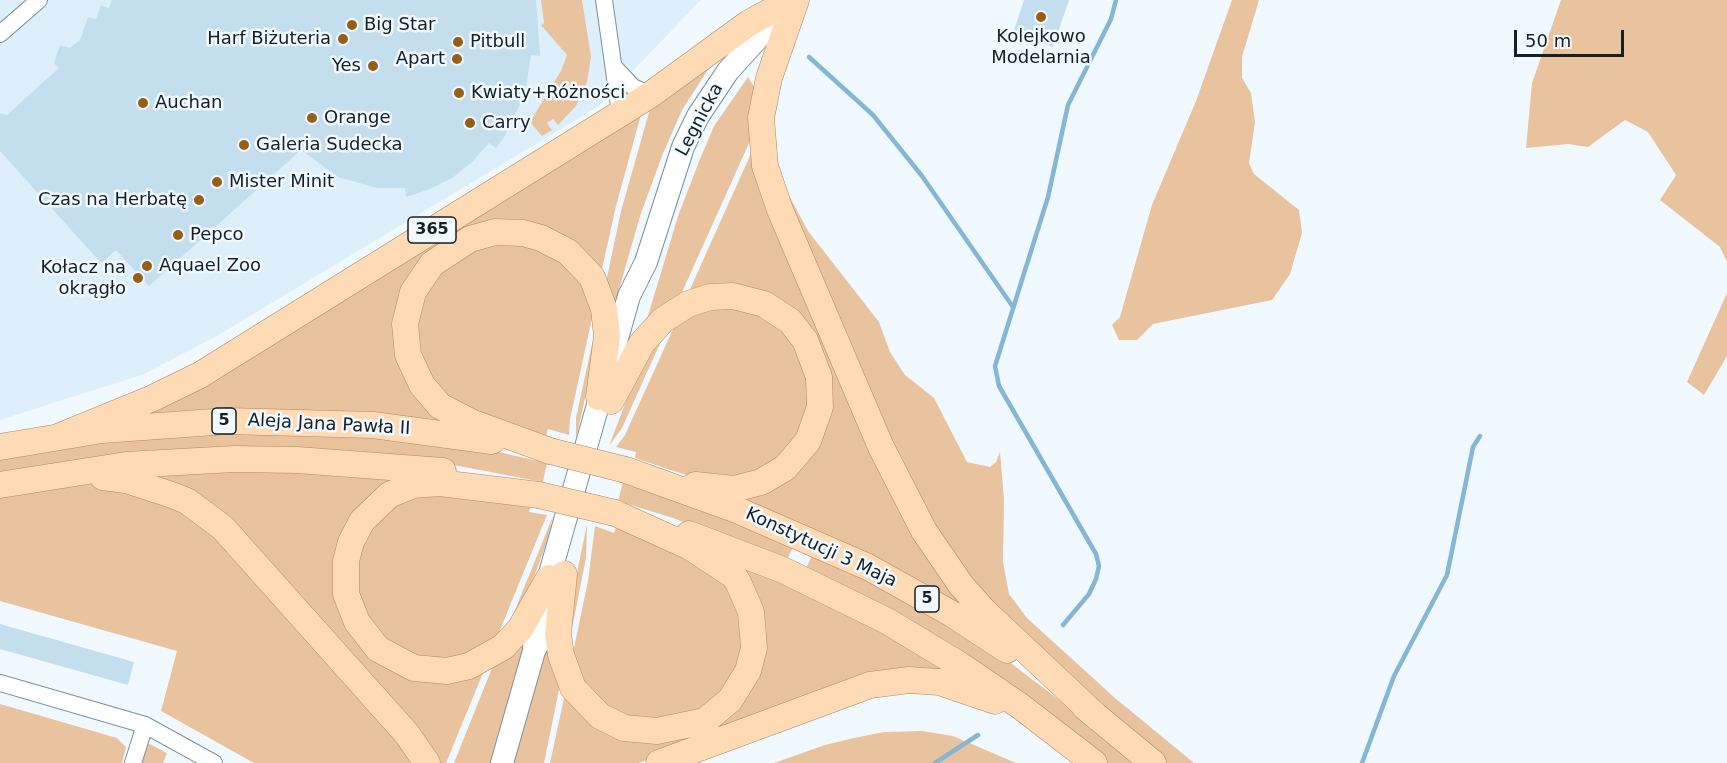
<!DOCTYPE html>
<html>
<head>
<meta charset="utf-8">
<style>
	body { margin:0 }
	#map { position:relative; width:1727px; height:763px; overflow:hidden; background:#eff9ff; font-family:"DejaVu Sans",sans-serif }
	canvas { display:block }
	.scale { position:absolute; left:1514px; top:30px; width:110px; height:27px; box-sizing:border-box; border:3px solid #161f24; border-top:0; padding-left:8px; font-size:18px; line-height:21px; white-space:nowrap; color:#161f24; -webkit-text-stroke:4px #eff9ff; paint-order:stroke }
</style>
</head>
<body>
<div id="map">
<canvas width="1727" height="763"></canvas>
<div class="scale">50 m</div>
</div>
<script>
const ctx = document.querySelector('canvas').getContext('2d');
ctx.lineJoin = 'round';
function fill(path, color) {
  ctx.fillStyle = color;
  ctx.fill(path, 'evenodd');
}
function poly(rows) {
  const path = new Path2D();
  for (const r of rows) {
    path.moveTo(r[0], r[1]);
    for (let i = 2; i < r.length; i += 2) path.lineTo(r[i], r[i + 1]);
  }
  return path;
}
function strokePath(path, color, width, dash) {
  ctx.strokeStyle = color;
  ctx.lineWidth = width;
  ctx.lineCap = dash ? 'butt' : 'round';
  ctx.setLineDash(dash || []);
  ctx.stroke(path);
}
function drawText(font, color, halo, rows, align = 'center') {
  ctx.font = font + ' "DejaVu Sans",sans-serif';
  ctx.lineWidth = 5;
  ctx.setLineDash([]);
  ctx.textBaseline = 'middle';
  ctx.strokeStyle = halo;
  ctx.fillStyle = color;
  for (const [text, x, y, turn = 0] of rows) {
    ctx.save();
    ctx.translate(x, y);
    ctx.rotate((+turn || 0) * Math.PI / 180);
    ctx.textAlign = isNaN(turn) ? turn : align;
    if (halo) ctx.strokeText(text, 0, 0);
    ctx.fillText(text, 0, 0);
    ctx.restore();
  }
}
fill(poly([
	[0,0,701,0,599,106,215,337,144,374,0,420]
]), '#dceffb');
fill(poly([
	[541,0,582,0,591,57,587,82,576,106,558,125,553,119,547,123,552,130,542,136,530,122,561,71,567,55,541,25,544,23],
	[1232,0,1259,0,1242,57,1242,78,1251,93,1255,122,1249,163,1254,174,1299,210,1302,233,1290,274,1272,300,1153,324,1137,340,1119,340,1112,325,1120,317,1152,205,1196,101],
	[1561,0,1727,0,1727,262,1720,247,1660,200,1676,175,1648,132,1625,120,1588,147,1568,144,1526,148,1532,83],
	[789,43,791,53,774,95,771,116,778,168,785,188,808,231,879,322,890,352,905,375,934,398,967,462,990,467,996,462,1000,452,1004,499,1003,562,1009,594,1027,618,1115,698,1194,763,1164,763,1015,633,967,581,917,507,888,445,774,175,768,118,775,80],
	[711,65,682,110,662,156,640,216,614,307,605,287,621,211,652,102],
	[748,77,756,90,754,132,679,299,647,319,678,216,700,159,714,126],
	[642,111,616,206,600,278,484,227,399,314,453,423,142,416],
	[753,149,760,178,978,616,741,501,814,444,804,326,687,296],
	[496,240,556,252,596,300,570,419,569,435,548,429,546,436,474,418,427,380,412,325,437,269],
	[1727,293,1727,356,1704,395,1687,382],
	[733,302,786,327,812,378,802,437,759,476,698,479,635,458,636,452,616,447,625,435,679,316],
	[599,312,596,348,576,439,576,418],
	[667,328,622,428,609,446,636,375],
	[185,431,373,434,494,451,547,463,543,482,443,463,0,476,0,455],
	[208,469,401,476,344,540,373,653,485,668,446,763,435,763,158,478,167,474],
	[623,482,795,543,786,562,673,518,618,501],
	[98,483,109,483,203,520,419,763,254,763,161,711,177,651,0,601,0,494],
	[411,492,531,505,529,512,547,515,493,647,447,664,390,649,353,593,365,530],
	[553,516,548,539,520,614,505,635],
	[587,524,586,558,569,643,566,626],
	[595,526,614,533,616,527,664,542,737,593,747,648,723,697,679,721,614,716,570,667,588,581],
	[814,551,1007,660,1141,763,1106,763,805,571],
	[736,565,816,595,955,672,847,685,639,763,550,763,566,689,635,737,744,693],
	[528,634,492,763,454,763,494,663],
	[545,645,561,680,544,763,511,763],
	[0,704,117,738,126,747,122,763,0,763],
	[922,731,953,736,1016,763,774,763,825,745,854,738,884,732],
	[146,742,167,753,163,763,135,763]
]), '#e9c39d');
strokePath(poly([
	[809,57,873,115,922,176,1013,307],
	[1063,625,1089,594,1096,579,1099,566,1096,554,999,386,995,366,1048,197,1068,105,1111,19,1116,0],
	[935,763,978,735],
	[1362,763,1394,676,1447,575,1473,447,1480,436]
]), '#85b6d4', 4.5);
fill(poly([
	[112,0,536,0,540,56,531,55,525,94,503,139,496,148,489,143,472,162,452,178,430,189,406,197,405,188,377,188,338,177,301,150,149,286,116,250,101,263,0,151,0,113,7,115,59,68,54,63,60,45,70,48,80,40,88,17,96,19,101,5,109,8],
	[1024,0,1069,0,1053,47,1013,33],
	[0,624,134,662,128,685,0,649]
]), '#c5deed');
const street = poly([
	[604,0,620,113],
	[0,34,39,0],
	[616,69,633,87,650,95],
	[0,683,145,725,214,763],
	[133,763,145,725]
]);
const secondary = poly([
	[534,651,535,626,629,296,646,262,683,147,698,116,728,71,788,5],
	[502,763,534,651,541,638]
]);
const primary = poly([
	[796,0,769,78,761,118,765,166,780,210,881,447,924,531,961,585,984,611,1098,718],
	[611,401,642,343,663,320,688,304,710,297,733,296,764,304,790,321,805,340,819,377,820,407,808,441,785,468,761,482,734,489,695,485],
	[60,436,153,398,200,375,650,95,749,23,791,0],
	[0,447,102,430,228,421,373,425,492,441],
	[550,451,473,423,440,406,422,385,408,355,405,324,413,292,432,264,470,239,495,232,523,233,541,238,568,252,592,277,604,309,607,336,599,397],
	[626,470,737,510,868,567,952,614,1007,650],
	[103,477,126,480,172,495,187,501,223,528,407,734,427,763],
	[0,485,126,465,234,459,297,460,443,471],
	[539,495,440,483,413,485,389,495,362,521,351,542,346,561,346,594,357,622,378,649,414,668,447,671,469,666,503,647,520,629,549,578],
	[689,534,783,570,887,621,960,665,1020,706,1094,763],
	[564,574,558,634,561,655,573,688,600,716,624,728,657,731,705,721,730,700,748,671,754,648,751,612,738,582,733,575,690,547,615,513],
	[1085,707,1153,763],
	[659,763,870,685,909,680,939,682,995,701]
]);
strokePath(street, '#7a919f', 18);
strokePath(secondary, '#7a919f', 24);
strokePath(primary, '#ad8962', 27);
strokePath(street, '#fff', 16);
strokePath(secondary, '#fff', 22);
strokePath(primary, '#fedab5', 26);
const primaryBridge = poly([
	[550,451,626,470],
	[539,495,615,513]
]);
strokePath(primaryBridge, '#ad8962', 27, []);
strokePath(primaryBridge, '#fedab5', 26);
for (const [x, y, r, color] of [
	[1041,17,6,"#965f18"],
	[352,25,6,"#965f18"],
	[343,39,6,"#965f18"],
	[458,42,6,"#965f18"],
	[457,59,6,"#965f18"],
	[373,66,6,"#965f18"],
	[459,93,6,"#965f18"],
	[143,103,6,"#965f18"],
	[312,118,6,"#965f18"],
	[470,123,6,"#965f18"],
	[244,145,6,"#965f18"],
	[217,182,6,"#965f18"],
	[199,200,6,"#965f18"],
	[178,235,6,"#965f18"],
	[147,266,6,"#965f18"],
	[138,278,6,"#965f18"]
]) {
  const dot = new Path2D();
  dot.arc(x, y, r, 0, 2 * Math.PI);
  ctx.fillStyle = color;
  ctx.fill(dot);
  strokePath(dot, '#eff9ff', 2);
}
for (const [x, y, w] of [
	[432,230,48],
	[224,421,24],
	[927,599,24]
]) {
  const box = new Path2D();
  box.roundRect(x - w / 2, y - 13, w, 26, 4.5);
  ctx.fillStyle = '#eff9ff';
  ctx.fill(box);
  strokePath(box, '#161f24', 1.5);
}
drawText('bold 16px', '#161f24', null, [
	["365",432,230],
	["5",224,421],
	["5",927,599]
]);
drawText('18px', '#161f24', '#eff9ff', [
	["Big Star",364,25],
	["Kolejkowo",1041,37,"center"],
	["Modelarnia",1041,58,"center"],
	["Harf Biżuteria",331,39,"right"],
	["Pitbull",470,42],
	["Apart",445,59,"right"],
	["Yes",361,66,"right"],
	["Kwiaty+Różności",471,93],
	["Auchan",155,103],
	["Orange",324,118],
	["Carry",482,123],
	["Galeria Sudecka",256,145],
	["Mister Minit",229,182],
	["Czas na Herbatę",187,200,"right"],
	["Pepco",190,235],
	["Aquael Zoo",159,266],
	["Kołacz na",126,268,"right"],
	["okrągło",126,289,"right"]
], 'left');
drawText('18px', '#161f24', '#eff9ff', [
	["Legnicka",700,120,-62],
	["Aleja Jana Pawła II",329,425,3],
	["Konstytucji 3 Maja",821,548,25]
]);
</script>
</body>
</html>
